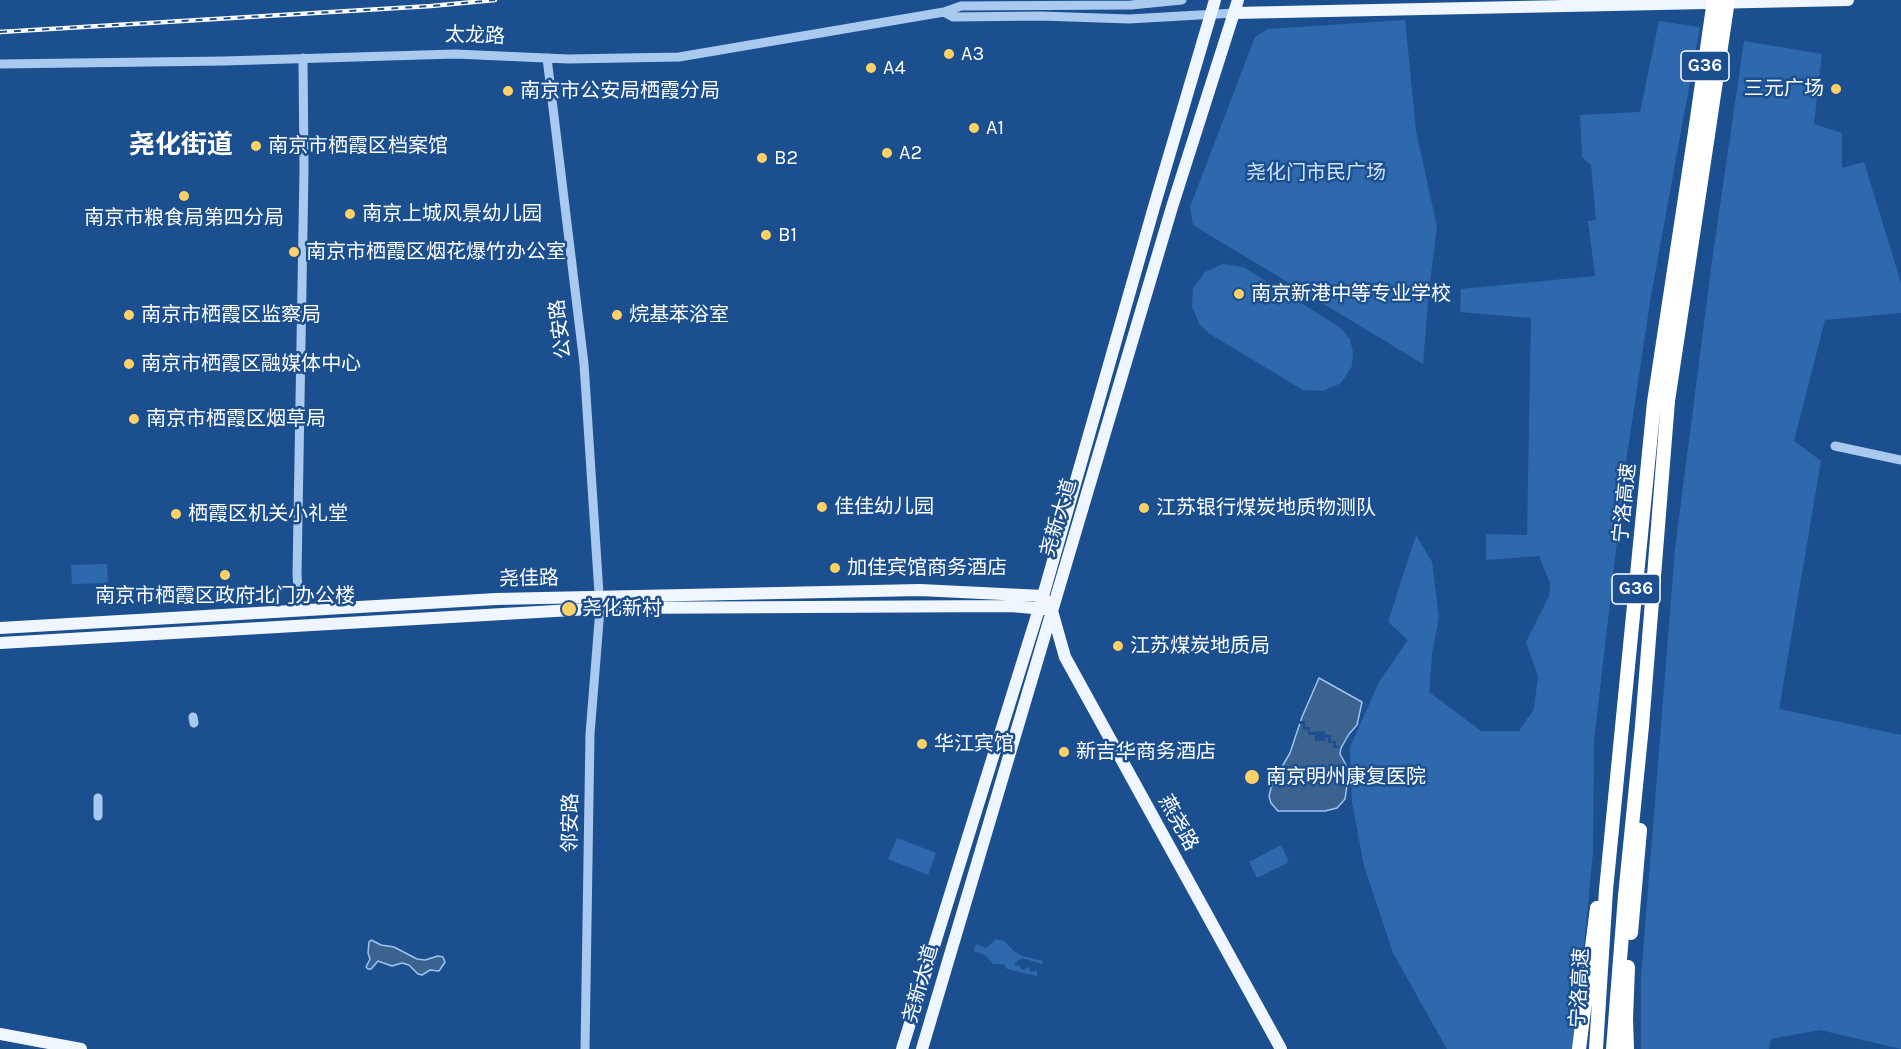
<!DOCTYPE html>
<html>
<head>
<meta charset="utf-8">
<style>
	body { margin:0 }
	canvas { display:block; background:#1b4f8f }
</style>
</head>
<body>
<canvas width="1901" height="1049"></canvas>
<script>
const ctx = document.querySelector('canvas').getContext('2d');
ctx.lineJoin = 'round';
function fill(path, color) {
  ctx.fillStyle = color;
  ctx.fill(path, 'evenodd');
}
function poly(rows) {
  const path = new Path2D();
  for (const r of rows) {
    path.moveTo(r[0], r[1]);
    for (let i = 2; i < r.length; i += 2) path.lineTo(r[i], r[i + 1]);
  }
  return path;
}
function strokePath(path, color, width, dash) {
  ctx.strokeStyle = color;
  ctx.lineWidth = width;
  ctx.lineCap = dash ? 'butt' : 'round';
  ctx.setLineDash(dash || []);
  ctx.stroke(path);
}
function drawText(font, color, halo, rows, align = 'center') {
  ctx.font = font + ' Karla,"Noto Sans SC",sans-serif';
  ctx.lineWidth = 5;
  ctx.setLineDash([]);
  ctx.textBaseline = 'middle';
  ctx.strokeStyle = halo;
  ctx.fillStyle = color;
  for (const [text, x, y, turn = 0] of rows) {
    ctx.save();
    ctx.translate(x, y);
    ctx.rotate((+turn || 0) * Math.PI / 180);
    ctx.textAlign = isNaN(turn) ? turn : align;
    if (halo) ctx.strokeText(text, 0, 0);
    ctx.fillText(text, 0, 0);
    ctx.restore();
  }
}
fill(poly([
	[1405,20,1416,131,1437,227,1429,290,1423,364,1193,225,1190,207,1255,37,1268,29],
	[1659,21,1700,27,1651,296,1627,455,1594,741,1593,852,1574,1049,1447,1049,1393,953,1364,866,1352,802,1350,747,1379,682,1408,640,1388,622,1416,535,1432,562,1439,617,1432,654,1429,692,1481,731,1519,731,1534,709,1538,676,1526,642,1549,596,1550,583,1539,556,1486,560,1486,534,1527,535,1531,318,1460,312,1461,289,1595,276,1588,221,1596,220,1591,165,1582,157,1580,115,1640,112],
	[1744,41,1822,54,1814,124,1842,133,1842,168,1864,162,1901,283,1901,313,1825,320,1794,441,1821,461,1779,709,1901,735,1901,1049,1820,1030,1771,1039,1769,1049,1641,1049,1641,978,1675,549,1712,261],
	[1223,264,1243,267,1341,328,1350,339,1353,352,1352,366,1341,383,1323,391,1303,390,1210,334,1200,325,1192,307,1193,288,1205,272],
	[107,564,108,583,72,584,71,565],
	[897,838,936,853,928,875,888,859],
	[1281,845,1289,862,1257,878,1249,862],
	[996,939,1004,941,1014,951,1022,956,1043,961,1042,964,1022,958,1015,963,1015,965,1020,966,1021,969,1024,970,1028,967,1031,972,1037,970,1037,976,1007,969,1004,964,993,964,985,955,974,951,976,944,986,948]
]), '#2e69ad');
const water = poly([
	[1319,678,1362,702,1357,725,1349,734,1341,748,1340,754,1346,765,1348,779,1345,799,1337,808,1325,811,1278,811,1271,803,1269,796,1272,784,1290,753,1302,717,1319,678],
	[371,940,381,945,394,947,417,959,425,960,438,956,443,957,445,962,439,971,430,970,422,975,418,974,409,965,402,963,392,966,378,961,371,969,368,969,366,967,370,959,368,953,369,942,371,940]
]);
fill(water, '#3c6290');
strokePath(water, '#9cc4f0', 1.5);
fill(poly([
	[1297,721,1305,721,1305,727,1310,727,1310,732,1325,731,1325,735,1331,735,1331,741,1336,741,1336,746,1339,746,1339,748,1333,748,1333,743,1328,743,1328,738,1325,738,1325,741,1315,741,1315,735,1308,735,1308,730,1303,729,1303,724,1297,724]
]), '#1b4f8f');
strokePath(poly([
	[944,12,953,17,1041,16,1129,19,1234,13],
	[547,58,584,364,600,609,590,734,585,1049],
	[0,64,224,61,455,54,568,59,679,57,944,12,961,6,1131,5,1182,0],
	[1835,446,1901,460],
	[300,611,297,575,304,170,303,58],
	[193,717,194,723],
	[98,816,98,798]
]), '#a9c9ee', 9);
strokePath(poly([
	[1234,13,1848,0],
	[0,628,496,599,920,590,1043,596,1052,611,1065,657,1281,1049],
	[0,643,607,608,1010,606,1045,609],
	[0,1034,81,1049],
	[902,1049,1043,596,1154,207,1215,0],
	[922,1049,1172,207,1238,0]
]), '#f0f6ff', 12);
strokePath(poly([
	[1631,933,1640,830],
	[1579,1049,1597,908],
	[1596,1049,1606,890,1654,402,1695,132],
	[1613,1049,1625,896,1642,726,1668,401,1708,135],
	[1627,1049,1626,1019,1628,967]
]), '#fff', 14);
const rail = poly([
	[0,32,431,6,495,0]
]);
strokePath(rail, '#fff', 4.5);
strokePath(rail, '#1b4f8f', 2, [7]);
strokePath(poly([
	[1695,132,1714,0],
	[1708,135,1728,0]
]), '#fff', 14);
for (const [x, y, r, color] of [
	[949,54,6,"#ffd166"],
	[871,68,6,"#ffd166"],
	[1836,89,6,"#ffd166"],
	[508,91,6,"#ffd166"],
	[974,128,6,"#ffd166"],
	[256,146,6,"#ffd166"],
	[887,153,6,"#ffd166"],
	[762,158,6,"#ffd166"],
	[184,196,6,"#ffd166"],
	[350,214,6,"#ffd166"],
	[766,235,6,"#ffd166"],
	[294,252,6,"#ffd166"],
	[1239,294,6,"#ffd166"],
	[129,315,6,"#ffd166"],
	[617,315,6,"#ffd166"],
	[129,364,6,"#ffd166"],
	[134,419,6,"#ffd166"],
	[822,507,6,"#ffd166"],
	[1144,508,6,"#ffd166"],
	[176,514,6,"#ffd166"],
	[835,568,6,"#ffd166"],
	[225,575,6,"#ffd166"],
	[569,609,8,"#ffd166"],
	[1118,646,6,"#ffd166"],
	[922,744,6,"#ffd166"],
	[1064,752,6,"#ffd166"],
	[1252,777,8,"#ffd166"]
]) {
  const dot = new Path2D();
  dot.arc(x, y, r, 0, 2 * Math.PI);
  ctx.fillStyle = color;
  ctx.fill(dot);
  strokePath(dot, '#1b4f8f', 2);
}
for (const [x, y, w] of [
	[1705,66,48],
	[1636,589,48]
]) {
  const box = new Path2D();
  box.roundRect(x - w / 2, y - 15, w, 30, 4.5);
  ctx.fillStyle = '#1b4f8f';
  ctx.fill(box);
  strokePath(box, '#fff', 1.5);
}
drawText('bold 18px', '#fff', null, [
	["G36",1705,66],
	["G36",1636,589]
]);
drawText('20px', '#fff', '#1b4f8f', [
	["太龙路",475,36,2],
	["公安路",561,329,-97],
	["宁洛高速",1625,503,-84],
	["尧新大道",1059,518,-73],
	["尧佳路",529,579,-1],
	["邻安路",571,823,-89],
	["燕尧路",1178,823,61],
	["尧新大道",921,984,-74],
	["宁洛高速",1580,988,-87]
]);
drawText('20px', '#fff', '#1b4f8f', [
	["A3",961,54],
	["A4",883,68],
	["三元广场",1824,89,"right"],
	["南京市公安局栖霞分局",520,91],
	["A1",986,128],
	["南京市栖霞区档案馆",268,146],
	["A2",899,153],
	["B2",774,158],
	["南京上城风景幼儿园",362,214],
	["南京市粮食局第四分局",184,218,"center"],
	["B1",778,235],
	["南京市栖霞区烟花爆竹办公室",306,252],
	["南京新港中等专业学校",1251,294],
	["南京市栖霞区监察局",141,315],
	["烷基苯浴室",629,315],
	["南京市栖霞区融媒体中心",141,364],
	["南京市栖霞区烟草局",146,419],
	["佳佳幼儿园",834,507],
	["江苏银行煤炭地质物测队",1156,508],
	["栖霞区机关小礼堂",188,514],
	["加佳宾馆商务酒店",847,568],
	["南京市栖霞区政府北门办公楼",225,596,"center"],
	["尧化新村",582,609],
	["江苏煤炭地质局",1130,646],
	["华江宾馆",934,744],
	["新吉华商务酒店",1076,752],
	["南京明州康复医院",1266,777]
], 'left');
drawText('20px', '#cfe3fa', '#1b4f8f', [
	["尧化门市民广场",1316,173]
]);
drawText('bold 26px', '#fff', '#1b4f8f', [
	["尧化街道",181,146]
]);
</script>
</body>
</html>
